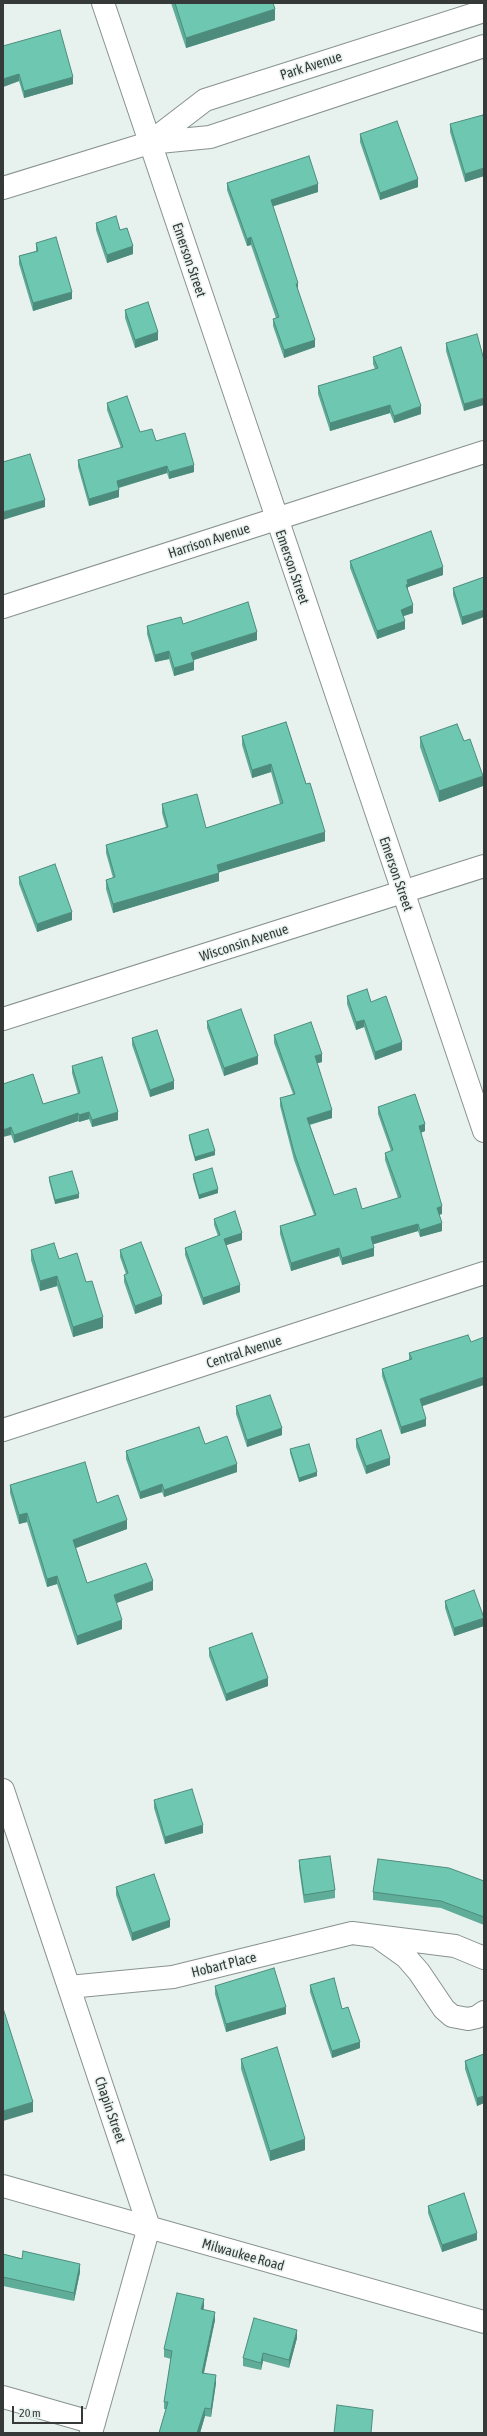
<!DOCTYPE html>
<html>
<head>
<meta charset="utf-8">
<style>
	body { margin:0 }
	#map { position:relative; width:487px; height:2436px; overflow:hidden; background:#e7f1ee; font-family:"Asap Condensed",sans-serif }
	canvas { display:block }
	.frame { position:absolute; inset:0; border:4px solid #353938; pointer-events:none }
	.scale { position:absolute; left:12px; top:2406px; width:71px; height:18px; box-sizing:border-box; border:2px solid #353938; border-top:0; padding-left:5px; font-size:12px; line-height:14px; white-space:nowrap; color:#353938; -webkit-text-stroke:3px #e7f1ee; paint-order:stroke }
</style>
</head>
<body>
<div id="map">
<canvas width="487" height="2436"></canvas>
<div class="frame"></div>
<div class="scale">20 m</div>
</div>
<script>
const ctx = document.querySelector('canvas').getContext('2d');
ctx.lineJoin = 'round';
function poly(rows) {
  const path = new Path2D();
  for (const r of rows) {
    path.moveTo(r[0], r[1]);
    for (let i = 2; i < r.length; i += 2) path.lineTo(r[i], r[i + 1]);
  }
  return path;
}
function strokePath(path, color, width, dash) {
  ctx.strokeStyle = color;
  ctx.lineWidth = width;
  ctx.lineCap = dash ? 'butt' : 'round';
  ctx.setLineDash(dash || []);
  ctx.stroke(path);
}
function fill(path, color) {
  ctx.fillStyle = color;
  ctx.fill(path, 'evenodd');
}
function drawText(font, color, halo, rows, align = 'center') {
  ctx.font = font + ' "Asap Condensed",sans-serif';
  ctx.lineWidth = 3;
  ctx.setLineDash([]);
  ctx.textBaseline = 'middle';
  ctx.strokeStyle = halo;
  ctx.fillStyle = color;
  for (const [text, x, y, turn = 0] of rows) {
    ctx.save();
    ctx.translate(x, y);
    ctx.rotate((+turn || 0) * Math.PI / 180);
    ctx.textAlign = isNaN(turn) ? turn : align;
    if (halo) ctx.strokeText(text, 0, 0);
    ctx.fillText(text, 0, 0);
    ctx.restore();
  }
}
const minor = poly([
	[103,3,484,1131],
	[3,607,484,452],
	[3,1019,484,866],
	[3,1430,484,1273],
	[3,1790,149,2227,91,2433],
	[378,1937,406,1957,419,1972,444,2009,452,2016,468,2019,477,2017,484,2012],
	[69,1987,173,1977,352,1933,455,1946,484,1958],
	[3,2397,94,2423]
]);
const tertiary = poly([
	[149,143,205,100,484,11],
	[3,188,149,143,210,137,484,46],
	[3,2186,484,2322]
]);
strokePath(minor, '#88928f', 24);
strokePath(tertiary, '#88928f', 24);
strokePath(minor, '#fff', 22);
strokePath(tertiary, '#fff', 22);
fill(poly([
	[171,3,273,3,275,20,186,48],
	[3,46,73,84,24,98,19,81,3,87],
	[484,120,484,176,465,182,450,132,450,124],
	[360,134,418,187,380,200,360,142],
	[227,183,318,192,273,206,315,347,284,358,273,326,273,319,276,318,251,245,247,246,227,190],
	[96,223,120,230,133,254,107,263,96,230],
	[36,243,72,299,33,311,19,264,19,256,36,251],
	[125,310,158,340,135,348,125,318],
	[446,343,484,360,464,411,446,351],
	[373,357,421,414,394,423,390,413,330,431,318,394,318,386,375,369,373,364],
	[107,403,140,432,156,441,194,472,169,479,167,473,119,488,119,497,89,506,78,467,78,460,121,448,107,410],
	[350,561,443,575,408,587,408,592,413,613,403,616,405,629,377,639,350,568],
	[484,577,462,625,453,595,453,588],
	[183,624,257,640,193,660,194,670,174,676,169,659,155,662,147,634,147,626],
	[286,722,325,841,219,872,219,881,113,913,106,889,106,880,113,878,106,853,106,845,166,827,162,813,162,804,206,828,280,804,271,772,252,778,242,745,242,736],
	[420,737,464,741,483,786,439,802,420,747],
	[19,877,72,920,37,932,19,884],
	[347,996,402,1050,375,1060,364,1027,356,1030,347,1004],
	[207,1021,258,1064,224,1076,207,1028],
	[274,1035,322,1062,317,1063,332,1118,310,1125,334,1195,362,1209,398,1198,385,1160,385,1153,391,1151,378,1114,378,1107,425,1131,421,1133,442,1214,439,1215,442,1231,420,1237,418,1231,373,1244,374,1256,342,1265,339,1256,291,1271,280,1234,280,1226,314,1215,294,1160,280,1106,280,1098,293,1094,274,1043],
	[132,1038,174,1089,150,1097,132,1045],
	[72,1066,118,1120,92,1127,89,1119,79,1122,78,1121,14,1143,11,1135,3,1084,43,1104,78,1094,72,1073],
	[189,1135,215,1155,195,1161,189,1139],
	[193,1174,218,1193,199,1199,193,1178],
	[49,1177,79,1198,55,1204,49,1181],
	[214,1219,242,1240,226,1245,240,1292,203,1305,185,1255,185,1248,218,1236,214,1225],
	[31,1250,59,1259,86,1282,103,1328,73,1337,57,1286,40,1291,31,1260],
	[120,1250,162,1304,135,1314,124,1282,124,1275,126,1274,120,1257],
	[471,1342,422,1406,426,1426,401,1434,382,1376,382,1369,409,1360,409,1353],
	[236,1406,282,1435,247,1447,236,1414],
	[356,1439,390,1465,366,1474,356,1447],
	[290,1449,317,1476,299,1482,290,1453],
	[126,1451,237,1472,164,1497,162,1492,140,1499,126,1459],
	[10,1485,97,1503,127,1529,76,1548,87,1583,153,1590,116,1603,122,1629,77,1645,57,1584,47,1587,27,1522,19,1524,10,1493],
	[445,1601,484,1626,454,1636,445,1608],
	[209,1648,268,1686,226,1701,209,1656],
	[154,1800,203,1833,165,1844,154,1808],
	[299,1860,335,1890,335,1898,304,1903,299,1868],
	[484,1881,484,1925,441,1908,373,1900,373,1892],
	[116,1887,170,1927,132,1941,116,1895],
	[310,1985,342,2009,360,2048,332,2058,310,1992],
	[215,1986,286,2014,226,2032,215,1994],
	[484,2054,484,2103,477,2106,465,2069,465,2061],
	[241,2059,305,2150,270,2161,241,2069],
	[428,2206,477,2240,442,2252,428,2213],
	[3,2254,80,2272,74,2301,3,2286],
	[204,2307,203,2310,215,2320,204,2373,216,2383,211,2417,205,2416,200,2433,159,2433,166,2409,164,2409,164,2402,171,2359,164,2357,164,2349],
	[297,2338,289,2368,263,2361,261,2370,243,2366,243,2358]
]), '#5fac98');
fill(poly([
	[275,9,275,20,186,48,186,38],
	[19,74,19,81,3,87,3,79],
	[73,77,73,84,24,98,24,91],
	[484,168,484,176,465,182,465,174],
	[418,179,418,187,380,200,380,193],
	[318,184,318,192,271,207,271,200],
	[251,237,251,245,247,246,247,239],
	[133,246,133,254,107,263,107,255],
	[298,283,298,291,296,284],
	[72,292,72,299,33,311,33,303],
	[158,332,158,340,135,348,135,340],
	[315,340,315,347,284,358,284,350],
	[484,398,484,405,464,411,464,404],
	[390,405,390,413,330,431,330,423],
	[421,406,421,414,394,423,394,416],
	[194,465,194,472,169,479,169,472],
	[167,466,167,473,117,488,117,481],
	[119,490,119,497,89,506,89,499],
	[45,500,45,507,3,520,3,512],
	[443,567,443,575,408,587,408,592,406,585,407,580],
	[413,605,413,613,401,617,401,610],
	[484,610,484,617,462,625,462,617],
	[405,621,405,629,377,639,377,631],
	[257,632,257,640,191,661,191,653],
	[169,651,169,659,155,662,155,655],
	[194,662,194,670,174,676,174,668],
	[271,764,271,772,252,778,252,770],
	[483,776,483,786,439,802,439,791],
	[325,832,325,841,217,873,217,865],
	[219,873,219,881,113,913,113,904],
	[72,912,72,920,37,932,37,924],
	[364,1020,364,1027,356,1030,356,1022],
	[402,1042,402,1050,375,1060,375,1052],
	[322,1054,322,1062,315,1064,315,1056],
	[258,1056,258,1064,224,1076,224,1068],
	[174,1081,174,1089,150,1097,150,1090],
	[332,1110,332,1118,307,1125,307,1118],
	[89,1112,89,1119,79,1122,79,1115],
	[118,1112,118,1120,92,1127,92,1120],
	[78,1113,78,1121,14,1143,14,1135],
	[425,1124,425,1131,419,1133,419,1126],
	[11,1127,11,1135,3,1137,3,1130],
	[215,1151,215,1155,195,1161,195,1157],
	[218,1189,218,1193,199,1199,199,1195],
	[79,1194,79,1198,55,1204,55,1200],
	[442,1206,442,1214,437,1215,437,1208],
	[442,1223,442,1231,420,1237,420,1230],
	[418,1224,418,1231,371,1245,371,1237],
	[242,1233,242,1240,224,1246,224,1239],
	[339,1248,339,1256,291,1271,291,1263],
	[374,1248,374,1256,342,1265,342,1258],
	[57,1276,57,1286,40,1291,40,1281],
	[240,1285,240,1292,203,1305,203,1298],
	[162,1296,162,1304,135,1314,135,1306],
	[103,1317,103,1328,73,1337,73,1327],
	[484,1377,484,1385,420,1407,420,1399],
	[426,1419,426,1426,401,1434,401,1427],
	[282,1428,282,1435,247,1447,247,1440],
	[390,1458,390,1465,366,1474,366,1466],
	[237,1464,237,1472,164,1497,164,1490],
	[317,1472,317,1476,299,1482,299,1478],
	[162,1484,162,1492,140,1499,140,1492],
	[27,1513,27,1522,19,1524,19,1515],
	[127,1520,127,1529,73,1549,73,1540],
	[57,1576,57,1584,47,1587,47,1579],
	[153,1581,153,1590,114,1604,114,1595],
	[484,1618,484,1626,454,1636,454,1628],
	[122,1620,122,1629,77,1645,77,1636],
	[268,1678,268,1686,226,1701,226,1694],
	[203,1825,203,1833,165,1844,165,1837],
	[170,1920,170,1927,132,1941,132,1933],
	[286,2007,286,2014,226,2032,226,2024],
	[360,2042,360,2048,332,2058,332,2051],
	[484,2096,484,2103,477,2106,477,2098],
	[33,2102,33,2112,3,2121,3,2111],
	[305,2139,305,2150,270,2161,270,2151],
	[477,2233,477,2240,442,2252,442,2245],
	[80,2264,80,2272,74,2301,74,2293],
	[204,2299,204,2307,201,2317,201,2309],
	[215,2312,215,2320,202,2381,202,2373],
	[297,2330,297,2338,289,2368,289,2360],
	[263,2353,263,2361,261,2370,261,2363],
	[216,2375,216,2383,211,2417,211,2409],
	[205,2408,205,2416,200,2433,197,2433]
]), '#4d8c7c');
const building = poly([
	[175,3,273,3,275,9,186,38,175,3],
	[60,30,73,77,24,91,19,74,3,79,3,46,60,30],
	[483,115,484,120,484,168,465,174,450,124,483,115],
	[397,121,418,179,380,193,360,134,397,121],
	[309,156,318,184,271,200,298,283,296,284,315,340,284,350,273,319,279,317,251,237,247,239,227,183,309,156],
	[116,216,120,230,127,228,133,246,107,255,96,223,116,216],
	[56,237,72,292,33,303,19,256,38,251,36,243,56,237],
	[148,302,158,332,135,340,125,310,148,302],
	[477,334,484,360,484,381,483,382,484,384,484,398,464,404,446,343,477,334],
	[401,347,421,406,394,416,390,405,330,423,318,386,378,368,373,357,401,347],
	[127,396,140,432,152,429,156,441,185,433,194,465,169,472,167,466,117,481,119,490,89,499,78,460,123,447,107,403,127,396],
	[30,454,45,500,3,512,3,462,30,454],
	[431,531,443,567,407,580,408,584,406,585,413,605,401,610,405,621,377,631,350,561,431,531],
	[484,577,484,610,462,617,453,588,484,577],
	[248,602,257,632,191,653,194,662,174,668,169,651,155,655,147,626,181,617,183,624,248,602],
	[286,722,306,784,310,783,325,832,217,865,219,873,113,904,106,880,115,877,106,845,168,827,162,804,197,794,206,828,283,803,271,764,252,770,242,736,286,722],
	[457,724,464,741,470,739,483,776,439,791,420,737,457,724],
	[55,864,72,912,37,924,19,877,55,864],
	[367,989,371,1002,386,996,402,1042,375,1052,364,1020,356,1022,347,996,367,989],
	[241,1009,258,1056,224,1068,207,1021,241,1009],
	[311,1022,322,1054,315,1056,332,1110,307,1118,334,1195,356,1188,362,1209,401,1197,385,1153,393,1150,378,1107,415,1094,425,1124,419,1126,442,1206,437,1208,442,1223,420,1230,418,1224,371,1237,374,1248,342,1258,339,1248,291,1263,280,1226,316,1215,294,1152,280,1098,295,1094,274,1035,311,1022],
	[157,1030,174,1081,150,1090,132,1038,157,1030],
	[102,1057,118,1112,92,1120,89,1112,79,1115,78,1113,14,1135,11,1127,3,1130,3,1084,33,1074,43,1104,80,1093,72,1066,102,1057],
	[208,1129,215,1151,195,1157,189,1135,208,1129],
	[212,1168,218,1189,199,1195,193,1174,212,1168],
	[72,1171,79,1194,55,1200,49,1177,72,1171],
	[235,1211,242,1233,224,1239,240,1285,203,1298,185,1248,220,1235,214,1219,235,1211],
	[141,1242,162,1296,135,1306,124,1275,128,1273,120,1250,141,1242],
	[54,1243,59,1259,77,1253,86,1282,92,1281,103,1317,73,1327,57,1276,40,1281,31,1250,54,1243],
	[468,1335,471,1342,484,1337,484,1377,420,1399,426,1419,401,1427,382,1369,412,1359,409,1353,468,1335],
	[270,1395,282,1428,247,1440,236,1406,270,1395],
	[199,1427,205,1444,227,1436,237,1464,164,1490,162,1484,140,1492,126,1451,199,1427],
	[381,1430,390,1458,366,1466,356,1439,381,1430],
	[309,1444,317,1472,299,1478,290,1449,309,1444],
	[85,1462,97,1503,118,1495,127,1520,73,1540,87,1583,146,1563,153,1581,114,1595,122,1620,77,1636,57,1576,47,1579,27,1513,19,1515,10,1485,85,1462],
	[474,1590,484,1618,454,1628,445,1601,474,1590],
	[252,1633,268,1678,226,1694,209,1648,252,1633],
	[192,1789,203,1825,165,1837,154,1800,192,1789],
	[330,1856,335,1890,304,1895,299,1860,330,1856],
	[378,1859,449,1868,484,1881,484,1917,441,1901,373,1892,378,1859],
	[154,1874,170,1920,132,1933,116,1887,154,1874],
	[274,1968,286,2007,226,2024,215,1986,274,1968],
	[334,1978,342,2009,348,2007,360,2042,332,2051,310,1985,334,1978],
	[3,2008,33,2102,3,2111,3,2008],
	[277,2047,305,2139,270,2151,241,2059,277,2047],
	[484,2054,484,2096,477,2098,465,2061,484,2054],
	[464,2193,477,2233,442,2245,428,2206,464,2193],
	[23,2251,80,2264,74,2293,3,2277,3,2254,22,2259,23,2251],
	[177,2293,204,2299,201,2309,215,2312,202,2373,216,2375,211,2409,205,2408,197,2433,159,2433,168,2402,164,2402,172,2351,164,2349,177,2293],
	[254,2318,297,2330,289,2360,263,2353,261,2363,243,2358,254,2318],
	[337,2405,373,2410,371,2433,334,2433,337,2405]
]);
fill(building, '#6ec8b1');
strokePath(building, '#4d8c7c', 1);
drawText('14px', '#353938', '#e7f1ee', [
	["Park Avenue",311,66,-18],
	["Emerson Street",189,260,71],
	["Harrison Avenue",209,541,-18],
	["Emerson Street",292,567,71],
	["Emerson Street",396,874,71],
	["Wisconsin Avenue",244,943,-18],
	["Central Avenue",244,1352,-18],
	["Hobart Place",224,1965,-14],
	["Chapin Street",110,2110,71],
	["Milwaukee Road",243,2255,16]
]);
</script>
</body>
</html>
